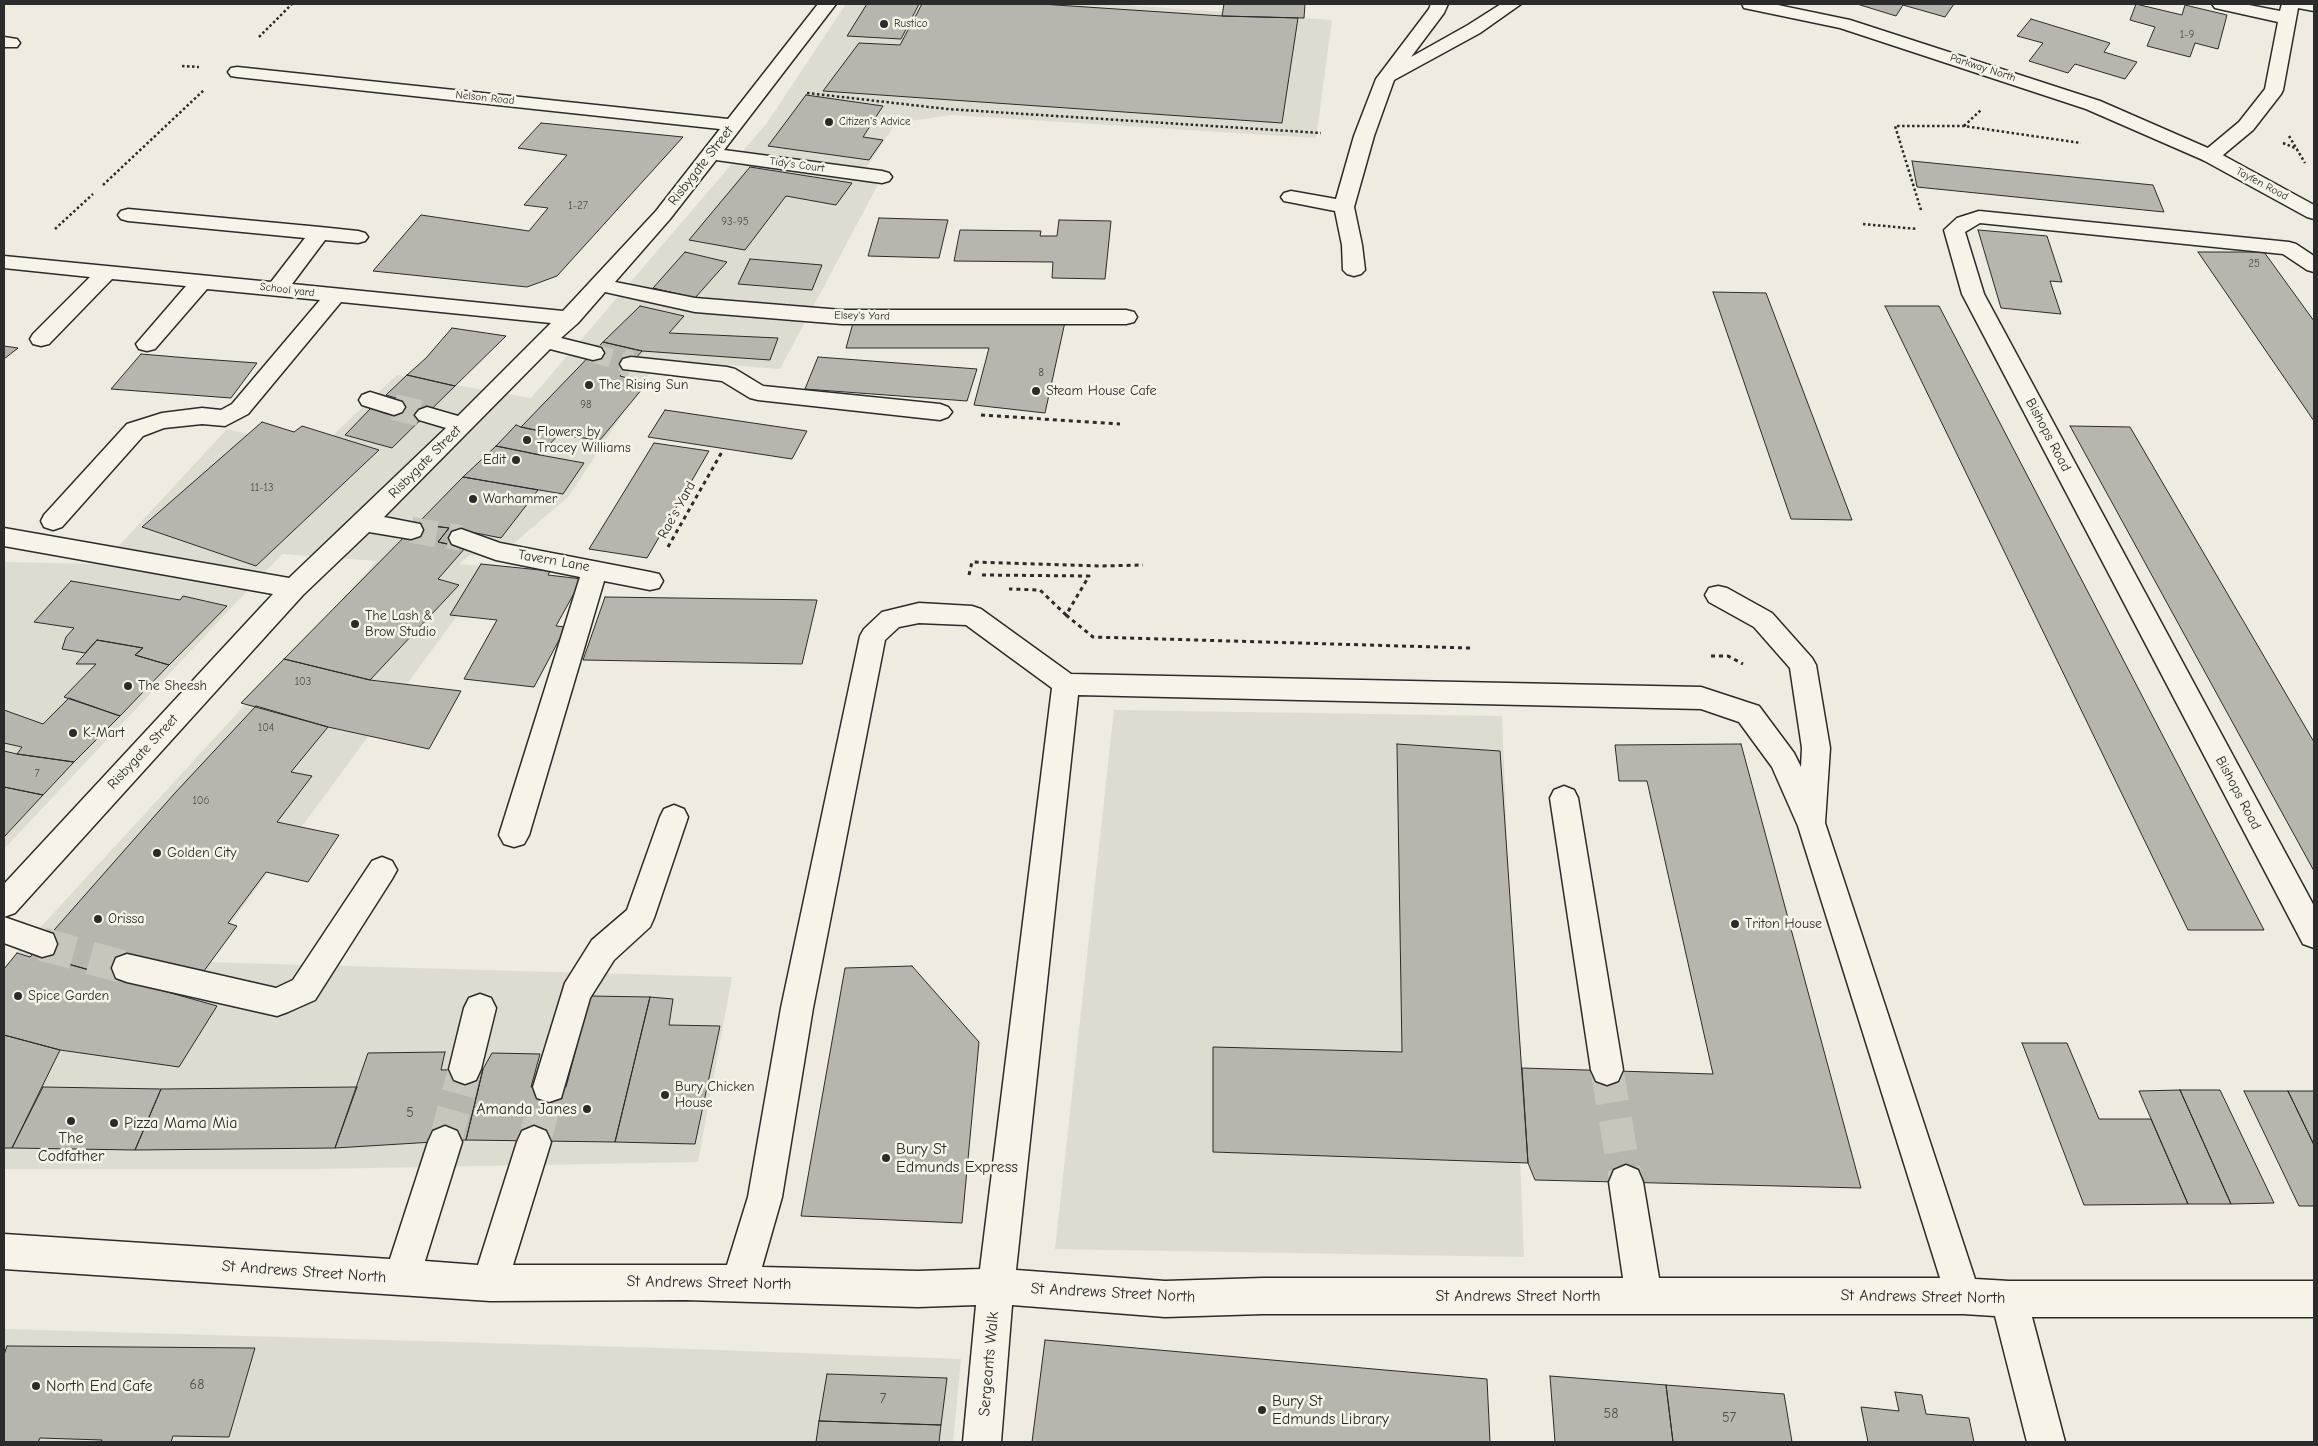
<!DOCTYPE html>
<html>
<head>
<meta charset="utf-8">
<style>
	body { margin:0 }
	#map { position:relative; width:2318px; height:1446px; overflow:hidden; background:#efebe0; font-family:"Comic Neue",sans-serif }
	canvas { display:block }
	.frame { position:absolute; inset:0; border:5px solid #2b2b2b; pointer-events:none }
</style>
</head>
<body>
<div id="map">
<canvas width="2318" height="1446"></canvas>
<div class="frame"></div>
</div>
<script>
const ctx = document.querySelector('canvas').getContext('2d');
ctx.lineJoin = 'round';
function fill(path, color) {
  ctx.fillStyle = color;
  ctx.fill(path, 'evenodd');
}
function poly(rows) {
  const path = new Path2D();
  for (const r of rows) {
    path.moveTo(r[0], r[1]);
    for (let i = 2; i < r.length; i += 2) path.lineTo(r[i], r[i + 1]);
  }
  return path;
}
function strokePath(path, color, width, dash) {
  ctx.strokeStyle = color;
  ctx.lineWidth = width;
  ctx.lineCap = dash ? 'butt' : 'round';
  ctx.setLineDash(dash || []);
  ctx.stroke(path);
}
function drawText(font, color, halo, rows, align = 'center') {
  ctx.font = font + ' "Comic Neue",sans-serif';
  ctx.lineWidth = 5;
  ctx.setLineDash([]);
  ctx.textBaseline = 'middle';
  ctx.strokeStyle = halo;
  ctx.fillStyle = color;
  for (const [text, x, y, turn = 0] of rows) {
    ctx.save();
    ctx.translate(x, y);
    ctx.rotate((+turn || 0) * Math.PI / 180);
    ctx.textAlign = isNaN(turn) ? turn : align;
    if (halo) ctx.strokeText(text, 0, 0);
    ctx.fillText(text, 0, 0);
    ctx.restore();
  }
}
fill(poly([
	[846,4,1112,4,1332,20,1316,138,952,115,896,123,865,170,882,177,780,369,658,360,569,496,498,557,470,555,459,564,493,567,202,962,732,977,698,1162,317,1169,4,1169,4,967,377,561,282,554,4,849,4,562,102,564,227,429,317,450,397,375,531,398,767,123],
	[1114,710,1502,716,1524,1257,1055,1249],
	[4,1329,662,1348,961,1359,953,1442,4,1442]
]), '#dedbd1');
const building = poly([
	[867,4,919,4,901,39,847,36,867,4],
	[922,4,1041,4,1222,16,1298,18,1282,123,823,91,859,43,900,45,922,4],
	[1224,4,1305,4,1304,18,1222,16,1224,4],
	[1857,4,1954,4,1945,17,1903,5,1896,16,1857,4],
	[2136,4,2182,15,2185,5,2227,15,2218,49,2195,43,2190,57,2147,46,2155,27,2130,20,2136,4],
	[2031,19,2110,43,2104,52,2137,62,2125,79,2075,64,2068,73,2029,61,2043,43,2017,36,2031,19],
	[806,95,883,106,863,137,883,140,869,160,768,146,806,95],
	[541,123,683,137,557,276,527,287,373,271,421,215,529,231,548,208,524,205,567,155,518,148,541,123],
	[1912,161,2153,185,2164,212,1917,187,1912,161],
	[750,167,852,183,836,205,786,196,745,250,689,240,750,167],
	[879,218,948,220,939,258,868,256,879,218],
	[1059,220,1111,221,1105,279,1052,278,1053,262,954,261,960,230,1041,231,1040,236,1057,236,1059,220],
	[1978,230,2047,236,2062,282,2050,281,2061,314,2001,308,1978,230],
	[685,252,727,262,695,298,653,288,685,252],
	[2198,252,2264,252,2314,321,2314,421,2198,252],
	[750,259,822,265,812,290,738,284,750,259],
	[1713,292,1766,293,1852,520,1791,519,1713,292],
	[640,306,684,316,669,333,778,338,770,360,642,351,603,342,640,306],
	[1885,306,1939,306,2264,930,2188,930,1885,306],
	[1065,322,1045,413,974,405,989,348,846,348,853,323,1065,322],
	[452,328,506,336,455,386,407,375,426,358,452,328],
	[603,342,642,351,620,376,647,383,600,440,558,435,521,427,603,342],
	[4,346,18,348,4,359,4,346],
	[141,354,188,358,257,363,231,398,111,389,141,354],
	[818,357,977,369,967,401,805,389,818,357],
	[407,375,455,386,392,448,345,435,371,408,387,414,402,400,386,395,407,375],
	[665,410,807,431,792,459,648,437,665,410],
	[262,422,294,432,302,426,379,450,256,566,142,527,262,422],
	[516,425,521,427,558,435,540,455,496,446,516,425],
	[2070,426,2130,427,2314,742,2314,871,2070,426],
	[654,443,709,451,647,558,589,549,654,443],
	[496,446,540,455,584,463,563,494,463,477,496,446],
	[463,477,538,490,501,538,466,531,455,546,438,542,449,528,417,524,463,477],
	[417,524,449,528,438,542,466,547,438,579,459,585,370,680,284,659,417,524],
	[481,564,550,571,548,575,582,579,556,626,566,627,534,687,464,679,497,620,450,615,481,564],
	[71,581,180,600,183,596,227,606,169,665,135,655,143,648,97,640,85,653,62,649,66,637,74,628,34,622,71,581],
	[605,597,817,600,802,664,583,660,605,597],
	[97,640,143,648,135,655,169,665,120,716,64,697,96,664,76,664,97,640],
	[284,659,370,680,461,691,429,749,328,727,241,703,284,659],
	[69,698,120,716,74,762,17,754,22,747,4,743,4,710,43,724,69,698],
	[256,706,328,727,291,772,312,776,277,822,339,835,308,882,266,872,228,923,237,926,201,975,117,978,33,954,174,794,256,706],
	[1397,744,1500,751,1528,1163,1213,1152,1213,1047,1402,1052,1397,744],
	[1741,744,1861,1188,1535,1180,1528,1163,1522,1068,1713,1074,1647,781,1619,781,1615,745,1741,744],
	[4,751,17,754,74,762,43,795,4,787,4,751],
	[4,787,43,795,4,837,4,787],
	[17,953,30,957,33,954,217,1006,179,1067,60,1050,4,1035,4,969,17,953],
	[912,966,979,1042,962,1223,801,1216,845,968,912,966],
	[590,996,650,997,615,1142,466,1140,483,1069,492,1053,540,1054,531,1087,566,1087,590,996],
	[650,997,673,999,669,1025,720,1026,695,1144,615,1142,650,997],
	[4,1035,60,1050,12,1148,4,1148,4,1035],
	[2022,1043,2067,1043,2099,1119,2151,1119,2188,1204,2084,1205,2022,1043],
	[445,1052,441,1070,483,1069,466,1140,335,1148,368,1053,445,1052],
	[43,1087,161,1089,135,1150,12,1148,43,1087],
	[357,1087,335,1148,135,1150,161,1089,357,1087],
	[2180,1090,2231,1204,2188,1204,2139,1091,2180,1090],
	[2180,1090,2220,1090,2274,1203,2231,1204,2180,1090],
	[2244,1091,2288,1091,2314,1145,2314,1206,2299,1206,2244,1091],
	[2288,1091,2314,1091,2314,1145,2288,1091],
	[1045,1340,1487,1379,1490,1442,1032,1442,1045,1340],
	[7,1346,255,1348,229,1437,173,1436,171,1442,101,1442,102,1440,40,1438,38,1442,4,1442,4,1355,7,1346],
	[827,1374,947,1378,941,1425,819,1421,827,1374],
	[1550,1376,1666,1385,1673,1442,1555,1442,1550,1376],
	[1666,1385,1784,1394,1792,1442,1673,1442,1666,1385],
	[1895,1392,1922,1395,1926,1414,1969,1418,1974,1442,1868,1442,1861,1407,1899,1411,1895,1392],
	[819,1421,941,1425,939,1442,816,1442,819,1421]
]);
fill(building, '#b8b5ae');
strokePath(building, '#2b2b2b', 1);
strokePath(poly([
	[593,353,627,363]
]), '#c8c5bc', 19, [19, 10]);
strokePath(poly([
	[623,362,631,364],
	[394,407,427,415],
	[411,530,461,538]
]), '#c8c5bc', 26, [26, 12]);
strokePath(poly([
	[42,944,127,968],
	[1607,1070,1626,1182],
	[445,1142,465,1069],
	[534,1142,549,1087]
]), '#c8c5bc', 33, [33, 17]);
const minor = poly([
	[818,4,836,4,724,150,882,171,889,173,892,177,889,181,882,183,716,160,670,219,615,282,695,298,842,310,1126,310,1134,312,1137,317,1134,322,1126,324,842,324,695,312,605,292,578,323,561,338,601,348,604,353,601,358,593,360,550,349,384,517,420,524,423,530,420,536,411,539,369,532,303,595,15,913,4,917,53,934,57,944,53,954,42,957,4,943,4,884,273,594,4,546,4,528,289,578,446,428,419,420,415,415,419,410,427,407,458,416,551,323,341,302,248,414,225,426,202,424,164,428,143,436,62,527,53,530,44,527,41,521,44,515,127,424,162,413,202,408,221,410,232,404,320,300,207,289,155,349,147,351,139,349,136,344,186,286,112,279,49,344,41,346,33,344,30,339,33,334,90,277,4,268,4,256,271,282,305,238,128,221,121,219,118,215,121,211,128,209,320,227,358,231,365,233,368,237,365,241,358,243,325,240,292,284,563,311,656,211,720,129,237,77,231,76,228,72,231,68,237,67,728,119,818,4],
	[1431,4,1448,4,1444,13,1411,57,1468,25,1501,4,1521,4,1480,33,1394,80,1374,136,1354,207,1362,245,1365,270,1361,274,1354,276,1347,274,1343,270,1342,245,1335,211,1284,201,1281,197,1284,193,1291,191,1336,199,1354,136,1376,79,1429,9,1431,4],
	[2212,4,2244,4,2280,11,2282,4,2314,4,2314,11,2298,8,2283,90,2281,94,2253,130,2217,160,2210,162,2203,160,2200,156,2203,152,2239,122,2265,89,2278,22,2215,8,2212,4],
	[4,37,17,39,20,43,17,47,4,47,4,37],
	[1979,211,2289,242,2296,244,2314,256,2314,272,2307,270,2283,254,1980,223,1965,232,1984,294,2314,906,2314,948,2303,944,1962,294,1944,230,1957,218,1979,211],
	[631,357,727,367,735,369,763,386,940,404,948,407,952,412,948,417,940,420,758,400,750,398,722,381,623,369,620,364,623,359,631,357],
	[370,392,402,402,405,407,402,412,394,415,362,405,359,400,362,395,370,392],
	[461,529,500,543,650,572,659,574,663,581,659,588,650,590,604,581,529,835,524,844,514,847,504,844,499,835,580,577,496,560,452,544,449,538,452,532,461,529],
	[1718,586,1727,588,1772,613,1812,658,1816,665,1830,748,1825,823,1975,1279,2009,1281,2314,1281,2314,1317,2032,1317,2065,1442,2027,1442,1995,1316,1963,1314,1263,1314,1165,1317,1012,1305,1001,1442,963,1442,976,1305,918,1307,686,1300,490,1301,4,1269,4,1234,390,1259,428,1142,433,1131,445,1126,457,1131,462,1142,425,1261,478,1265,517,1142,522,1131,534,1126,546,1131,551,1142,513,1265,727,1265,748,1197,781,1008,860,636,864,629,882,612,919,603,972,606,981,609,1071,674,1701,687,1759,706,1794,753,1801,767,1802,748,1790,668,1754,627,1709,602,1705,595,1709,588,1718,586],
	[919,623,966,625,1052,688,980,1269,918,1271,762,1267,782,1197,813,1008,885,640,899,627,919,623],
	[1078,695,1701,709,1739,722,1772,767,1798,826,1940,1278,1659,1278,1643,1182,1638,1170,1626,1165,1614,1170,1609,1182,1623,1278,1263,1278,1165,1281,1016,1270,1078,695],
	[1564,786,1574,790,1578,798,1623,1070,1618,1081,1607,1085,1596,1081,1591,1070,1550,798,1554,790,1564,786],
	[674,805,684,809,688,817,654,918,650,927,614,960,590,998,561,1098,549,1102,537,1098,533,1087,565,983,592,940,627,910,660,817,664,809,674,805],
	[382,857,392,861,397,870,392,879,315,1000,288,1012,277,1016,127,982,116,978,112,968,116,958,127,954,276,988,293,980,372,861,382,857],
	[480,994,491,998,496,1008,481,1069,476,1080,465,1084,454,1080,449,1069,464,1008,469,998,480,994]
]);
const major = poly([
	[1742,4,1773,4,1850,20,2100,101,2217,152,2314,205,2314,219,2307,217,2203,160,2086,109,1840,28,1744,8,1742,4]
]);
strokePath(minor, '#2b2b2b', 3);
strokePath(major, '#2b2b2b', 3);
strokePath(poly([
	[259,37,292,4],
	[182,66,199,67],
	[807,93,947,109,1321,133],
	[1964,126,1982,109],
	[2289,136,2305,163],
	[2283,143,2297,149],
	[103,185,204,90],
	[1921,210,1895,126,1964,126,2081,143],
	[1863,224,1917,229],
	[55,229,93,194]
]), '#2b2b2b', 2.5, [2.5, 2.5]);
strokePath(poly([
	[981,415,1120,424],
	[668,547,723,450],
	[969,575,972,562,1101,566,1143,565],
	[982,575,1089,576,1066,615,1040,590,1009,589],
	[1066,615,1093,637,1470,648],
	[1711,656,1728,656,1743,664]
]), '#2b2b2b', 3, [4, 4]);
fill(minor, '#f7f3e8');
fill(major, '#f7f3e8');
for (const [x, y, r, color] of [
	[884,24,5,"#2b2b2b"],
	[829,122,5,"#2b2b2b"],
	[589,385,5,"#2b2b2b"],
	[1036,391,5,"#2b2b2b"],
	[527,440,5,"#2b2b2b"],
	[516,460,5,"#2b2b2b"],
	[473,499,5,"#2b2b2b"],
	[355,624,5,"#2b2b2b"],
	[128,686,5,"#2b2b2b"],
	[73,733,5,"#2b2b2b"],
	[157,853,5,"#2b2b2b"],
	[98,919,5,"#2b2b2b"],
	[1735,924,5,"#2b2b2b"],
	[18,996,5,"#2b2b2b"],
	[665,1095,5,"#2b2b2b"],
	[587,1109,5,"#2b2b2b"],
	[71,1121,5,"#2b2b2b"],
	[114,1123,5,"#2b2b2b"],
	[886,1158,5,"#2b2b2b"],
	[36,1386,5,"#2b2b2b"],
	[1262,1410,5,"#2b2b2b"]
]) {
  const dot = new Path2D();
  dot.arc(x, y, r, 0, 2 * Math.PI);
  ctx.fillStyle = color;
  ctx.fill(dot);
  strokePath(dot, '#f7f3e8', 2);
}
drawText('11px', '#2b2b2b', '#f7f3e8', [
	["Rustico",894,24],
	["Citizen's Advice",839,122]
], 'left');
drawText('11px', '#4e4e4c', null, [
	["1-9",2187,35],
	["1-27",578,206],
	["93-95",735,222],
	["25",2254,264],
	["8",1041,373],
	["98",586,405],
	["11-13",262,488],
	["103",303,682],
	["104",266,728],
	["7",37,774],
	["106",201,801]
]);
drawText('11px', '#2b2b2b', '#f7f3e8', [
	["Parkway North",1983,68,18],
	["Nelson Road",485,98,6],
	["Tidy's Court",797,165,8],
	["Tayfen Road",2262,184,28],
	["School yard",287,290,7],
	["Elsey's Yard",862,316,1]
]);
drawText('14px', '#2b2b2b', '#f7f3e8', [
	["Risbygate Street",701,166,-52],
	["Bishops Road",2048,435,62],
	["Risbygate Street",425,462,-45],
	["Rae's Yard",677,510,-61],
	["Tavern Lane",554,561,10],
	["Risbygate Street",143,752,-47],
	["Bishops Road",2238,793,62]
]);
drawText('14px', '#2b2b2b', '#f7f3e8', [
	["The Rising Sun",599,385],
	["Steam House Cafe",1046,391],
	["Flowers by",537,432],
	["Tracey Williams",537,448],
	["Edit",506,460,"right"],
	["Warhammer",483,499],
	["The Lash &",365,616],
	["Brow Studio",365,632],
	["The Sheesh",138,686],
	["K-Mart",83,733],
	["Golden City",167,853],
	["Orissa",108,919],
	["Triton House",1745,924],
	["Spice Garden",28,996],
	["Bury Chicken",675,1087],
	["House",675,1103]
], 'left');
drawText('14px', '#4e4e4c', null, [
	["5",410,1113],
	["68",197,1385],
	["7",883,1399],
	["58",1611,1414],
	["57",1729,1418]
]);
drawText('16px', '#2b2b2b', '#f7f3e8', [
	["Amanda Janes",577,1109,"right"],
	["Pizza Mama Mia",124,1123],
	["The",71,1138,"center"],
	["Codfather",71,1156,"center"],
	["Bury St",896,1149],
	["Edmunds Express",896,1167],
	["North End Cafe",46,1386],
	["Bury St",1272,1401],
	["Edmunds Library",1272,1419]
], 'left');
drawText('16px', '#2b2b2b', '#f7f3e8', [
	["St Andrews Street North",304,1272,4],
	["St Andrews Street North",709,1283,1],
	["St Andrews Street North",1113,1293,3],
	["St Andrews Street North",1518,1296],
	["St Andrews Street North",1923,1297,1],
	["Sergeants Walk",989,1364,-85]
]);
</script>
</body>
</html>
